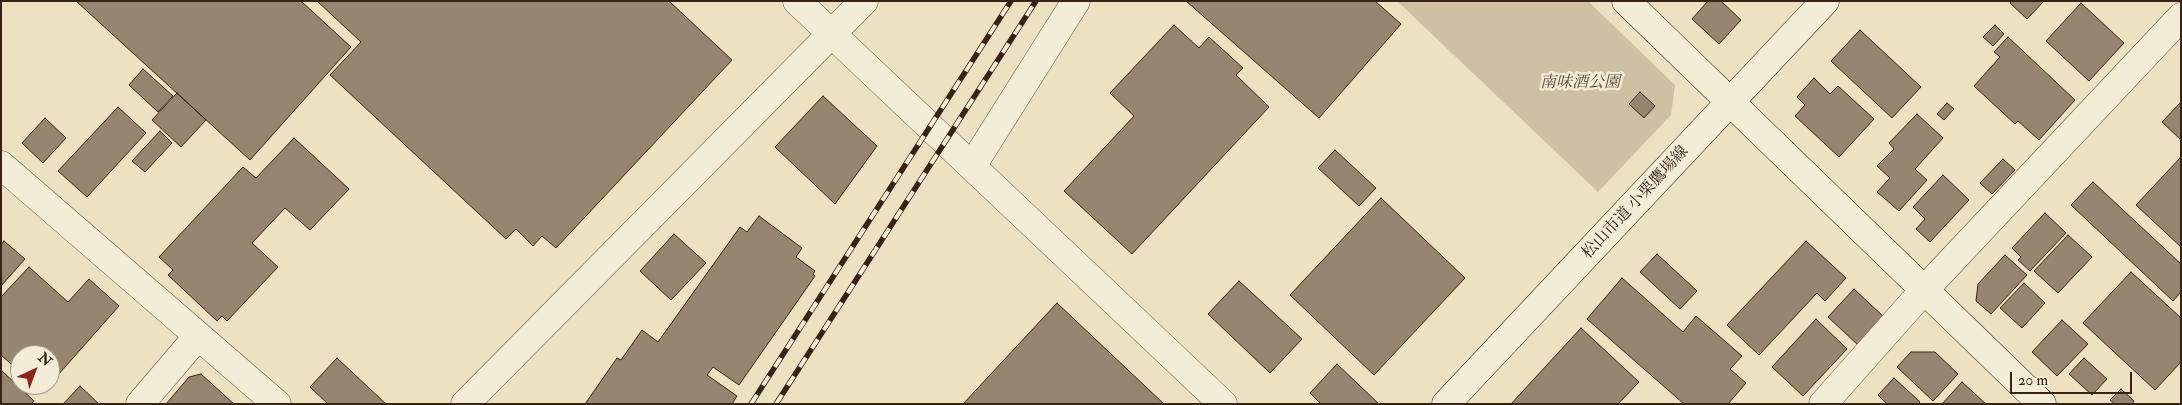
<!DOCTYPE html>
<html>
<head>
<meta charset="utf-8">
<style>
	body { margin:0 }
	#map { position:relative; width:2182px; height:405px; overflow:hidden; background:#ece1c0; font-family:"IM FELL Double Pica",serif }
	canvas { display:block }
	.frame { position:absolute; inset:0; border:2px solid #392317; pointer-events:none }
	.north { position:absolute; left:10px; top:345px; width:50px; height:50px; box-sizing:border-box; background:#f3ecd6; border:1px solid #a99c8a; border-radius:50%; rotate:43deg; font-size:14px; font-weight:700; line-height:20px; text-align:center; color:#392317 }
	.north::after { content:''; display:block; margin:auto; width:18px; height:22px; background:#8f2418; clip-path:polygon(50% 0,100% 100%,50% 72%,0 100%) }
	.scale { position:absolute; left:2010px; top:372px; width:122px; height:22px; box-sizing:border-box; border:2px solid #392317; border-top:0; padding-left:6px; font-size:15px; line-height:18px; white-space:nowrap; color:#392317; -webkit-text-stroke:4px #f3ecd6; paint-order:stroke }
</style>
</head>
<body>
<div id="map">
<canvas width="2182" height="405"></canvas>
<div class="frame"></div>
<div class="north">N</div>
<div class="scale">20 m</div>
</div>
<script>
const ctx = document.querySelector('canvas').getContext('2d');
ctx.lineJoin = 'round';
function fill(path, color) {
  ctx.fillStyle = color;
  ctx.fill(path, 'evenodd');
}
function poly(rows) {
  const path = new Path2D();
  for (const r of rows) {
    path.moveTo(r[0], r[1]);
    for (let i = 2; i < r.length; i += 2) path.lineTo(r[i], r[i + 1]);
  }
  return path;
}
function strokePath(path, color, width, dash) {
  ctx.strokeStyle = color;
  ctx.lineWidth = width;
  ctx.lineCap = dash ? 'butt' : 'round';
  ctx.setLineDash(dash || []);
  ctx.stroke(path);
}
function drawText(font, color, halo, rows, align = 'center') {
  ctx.font = font + ' "IM FELL Double Pica","Noto Serif JP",serif';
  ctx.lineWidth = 5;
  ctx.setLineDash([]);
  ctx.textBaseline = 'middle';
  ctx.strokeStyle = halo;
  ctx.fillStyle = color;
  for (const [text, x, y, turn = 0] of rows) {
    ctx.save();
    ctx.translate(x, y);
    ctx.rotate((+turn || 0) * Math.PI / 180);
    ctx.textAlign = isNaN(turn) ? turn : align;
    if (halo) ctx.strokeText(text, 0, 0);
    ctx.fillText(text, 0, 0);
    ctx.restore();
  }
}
fill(poly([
	[1397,1,1588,1,1675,85,1671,115,1598,192]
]), '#cec1a3');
const building = poly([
	[76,1,301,1,351,47,250,160,76,1],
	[317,1,669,1,732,60,556,248,542,236,533,246,516,229,506,239,330,75,361,42,317,1],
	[1186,1,1375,1,1401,24,1319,118,1186,1],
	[1708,1,1721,1,1741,20,1719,44,1692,19,1708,1],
	[2012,1,2044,1,2027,19,2010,3,2012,1],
	[2081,3,2124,43,2089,81,2046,41,2081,3],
	[1174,25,1199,48,1209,37,1243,68,1236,75,1269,107,1132,254,1064,191,1134,116,1110,93,1174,25],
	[1995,25,2004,34,1993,46,1983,37,1995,25],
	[1860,30,1921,87,1892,118,1831,61,1860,30],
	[2008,37,2075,100,2039,140,2018,121,2015,124,1974,86,2000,57,1994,52,2008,37],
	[143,69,173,96,158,112,129,85,143,69],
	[1814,78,1830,94,1838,86,1874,119,1839,157,1795,116,1805,105,1797,97,1814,78],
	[1640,92,1655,106,1644,118,1629,104,1640,92],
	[177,93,206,120,181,147,152,120,177,93],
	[823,96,877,146,835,204,775,147,823,96],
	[2181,102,2181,140,2162,122,2181,102],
	[1947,103,1954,109,1944,120,1937,114,1947,103],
	[118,107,146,133,87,197,58,171,118,107],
	[1917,114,1943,138,1915,169,1927,180,1899,211,1877,192,1890,178,1877,166,1894,149,1889,143,1917,114],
	[45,118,66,138,43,163,22,143,45,118],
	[160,131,172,143,145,172,132,161,160,131],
	[294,138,349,189,310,230,285,208,252,243,278,267,227,321,222,316,217,321,168,275,173,270,159,257,243,167,256,178,294,138],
	[1335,150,1376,188,1359,206,1318,168,1335,150],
	[2181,157,2181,247,2136,205,2181,157],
	[2003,159,2015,170,1992,194,1980,183,2003,159],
	[1943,175,1969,200,1930,242,1916,229,1925,219,1913,207,1943,175],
	[2093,182,2181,264,2181,292,2173,301,2071,205,2093,182],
	[1381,198,1465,278,1374,375,1290,295,1381,198],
	[2045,213,2066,233,2030,271,2018,260,2021,257,2012,248,2045,213],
	[759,216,802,248,796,257,815,271,813,274,815,276,739,385,713,367,707,375,737,396,732,404,585,404,617,358,621,360,642,330,658,342,740,227,747,232,759,216],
	[674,234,706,263,671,300,640,271,674,234],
	[2068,235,2092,257,2058,293,2034,271,2068,235],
	[4,241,25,259,1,286,1,245,4,241],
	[1806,241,1846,278,1825,301,1817,293,1759,355,1727,325,1806,241],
	[1657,254,1697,291,1680,309,1640,272,1657,254],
	[2005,255,2027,275,1991,314,1976,301,1978,284,2005,255],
	[29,267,68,302,89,279,119,306,50,384,50,355,20,355,20,372,1,355,1,297,29,267],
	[2131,272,2181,318,2181,362,2155,390,2083,323,2131,272],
	[1622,278,1683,332,1696,316,1742,356,1730,369,1746,383,1728,404,1684,404,1587,319,1622,278],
	[1239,281,1302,339,1270,373,1208,314,1239,281],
	[2024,283,2045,303,2022,328,2000,308,2024,283],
	[1854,289,1884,317,1858,345,1828,317,1854,289],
	[1057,303,1164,404,963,404,1057,303],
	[1816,319,1847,349,1803,396,1772,367,1816,319],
	[2062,320,2088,344,2057,376,2032,352,2062,320],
	[1581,328,1639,382,1618,404,1511,404,1581,328],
	[1911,352,1935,352,1958,374,1933,401,1897,367,1911,352],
	[337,358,386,404,328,404,310,387,337,358],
	[2084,358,2107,379,2092,395,2069,374,2084,358],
	[1337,364,1379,404,1321,404,1310,393,1337,364],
	[1,370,34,401,31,404,1,404,1,370],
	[201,374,234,404,166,404,189,377,201,374],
	[1894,378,1920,402,1918,404,1887,404,1878,395,1894,378],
	[1962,382,1986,404,1942,404,1962,382],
	[35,385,49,385,43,392,35,385],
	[80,386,99,404,63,404,80,386],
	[2121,389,2134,401,2132,404,2115,404,2110,400,2121,389]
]);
fill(building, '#96866f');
strokePath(building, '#392317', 1);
const street = poly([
	[797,1,1223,404],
	[1,165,277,404],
	[972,166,1076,1],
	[140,404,198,336],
	[465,404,864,1],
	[1823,404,1925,289,2181,17]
]);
const secondary = poly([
	[1626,1,2042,404],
	[1446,404,1825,1]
]);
strokePath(street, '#665241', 29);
strokePath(secondary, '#392317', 29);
strokePath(street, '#f3ecd6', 28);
strokePath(secondary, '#f3ecd6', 28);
const rail = poly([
	[751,404,1011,1],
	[776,404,1036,1]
]);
strokePath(rail, '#392317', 5.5);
strokePath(rail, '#f3ecd6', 4, [11]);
drawText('italic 16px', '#5e4a3a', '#f3ecd6', [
	["南味酒公園",1580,84]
]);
drawText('16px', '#392317', '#f3ecd6', [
	["松山市道 小栗鷹場線",1636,203,-47]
]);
</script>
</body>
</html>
